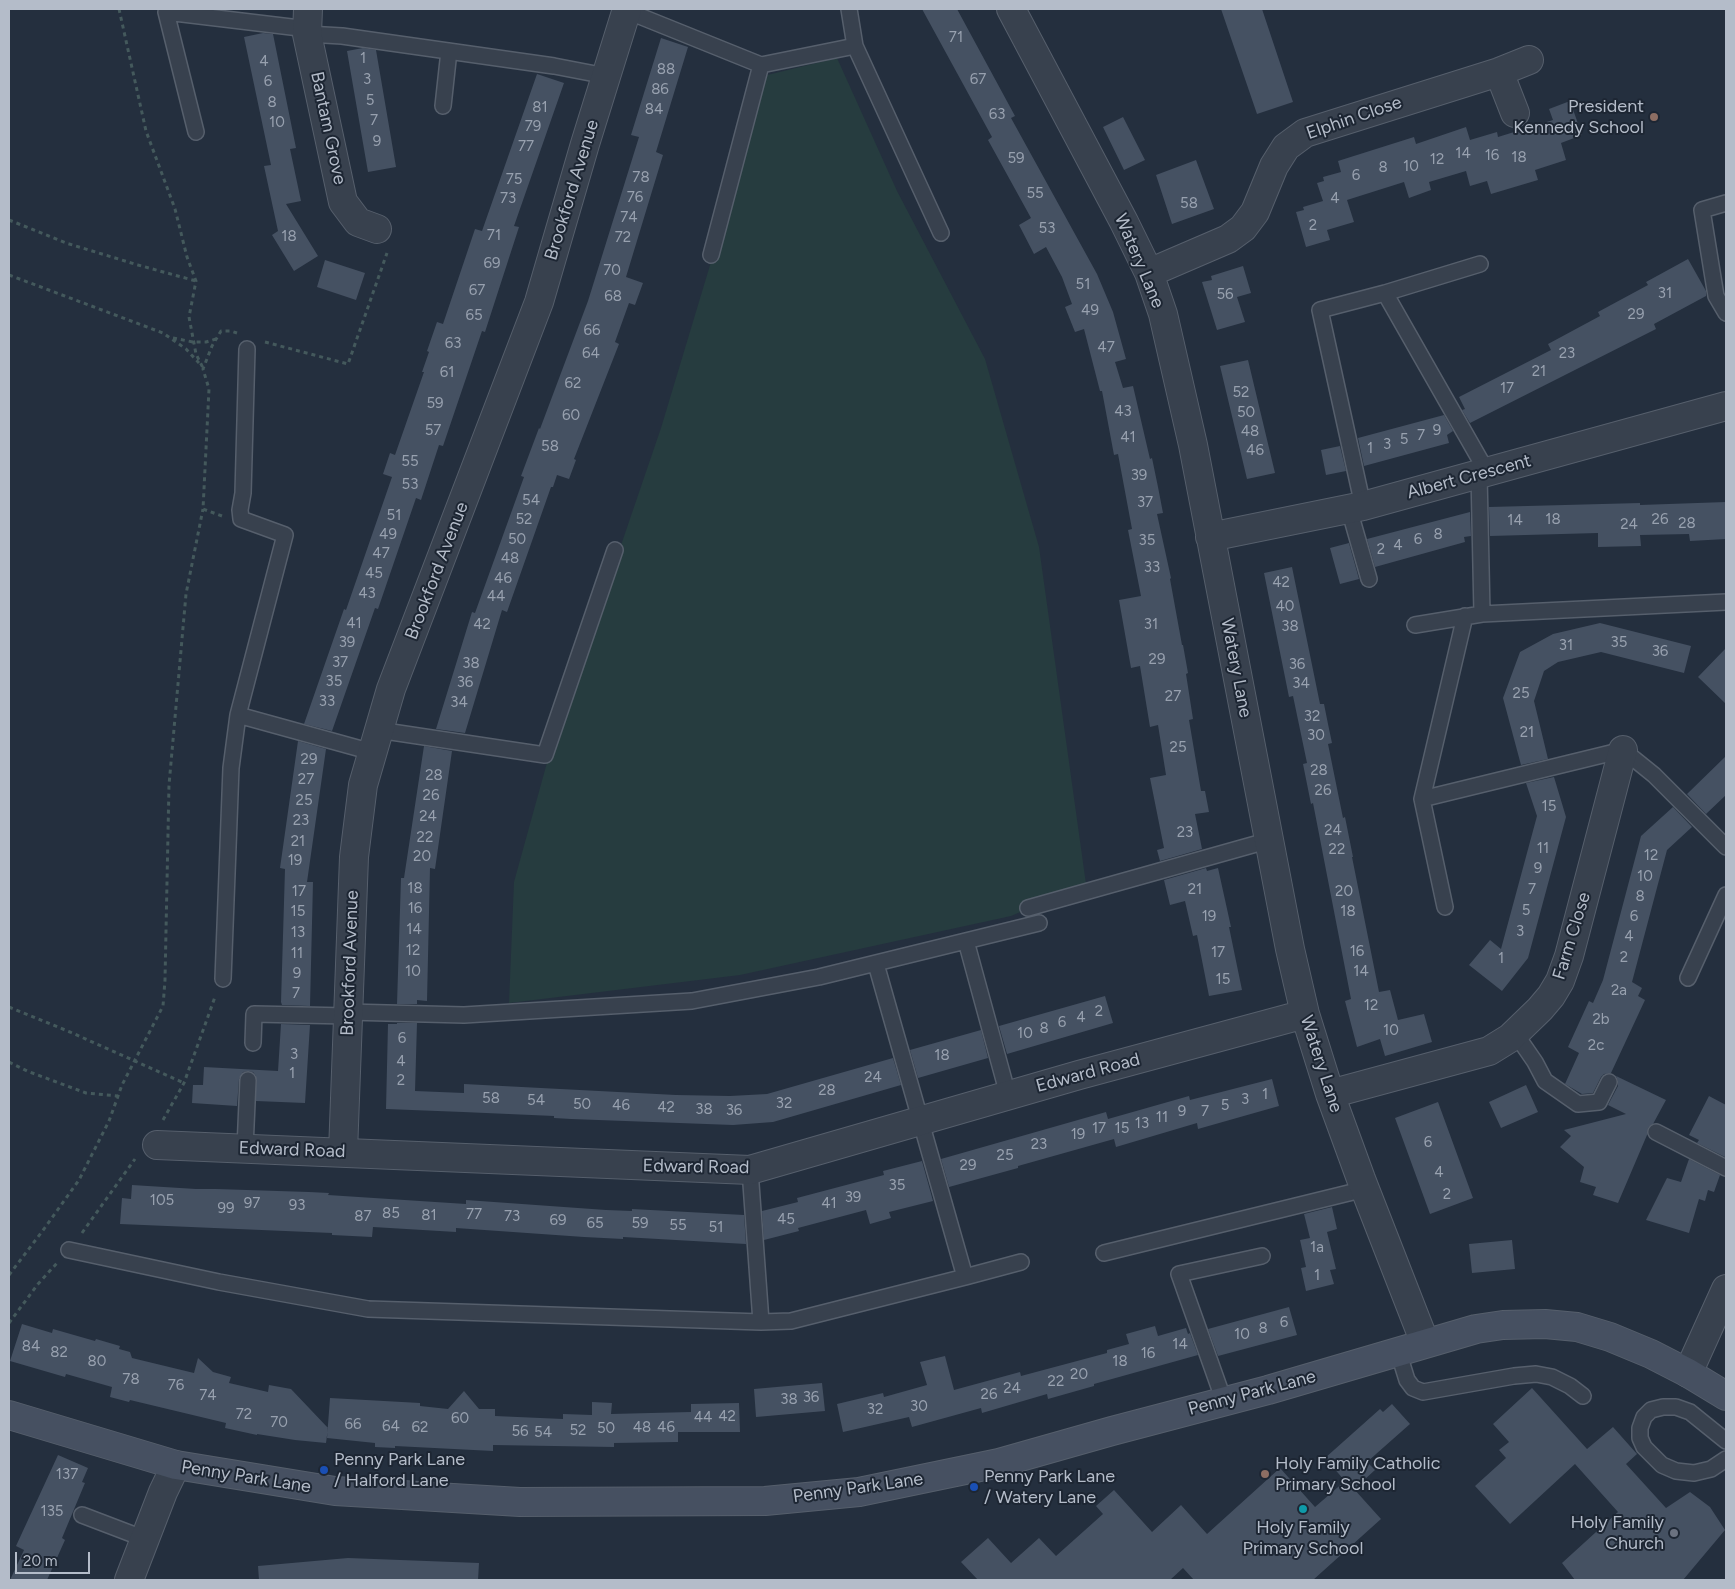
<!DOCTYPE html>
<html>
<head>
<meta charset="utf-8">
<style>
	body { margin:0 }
	#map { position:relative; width:1735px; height:1589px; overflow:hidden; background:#242f3e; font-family:Figtree,sans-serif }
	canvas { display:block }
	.frame { position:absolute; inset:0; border:10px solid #b4bcc9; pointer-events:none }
	.scale { position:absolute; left:15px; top:1552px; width:75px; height:22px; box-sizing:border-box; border:2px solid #b4bcc9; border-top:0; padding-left:6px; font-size:15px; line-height:18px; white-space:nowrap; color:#b4bcc9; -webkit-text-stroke:4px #1d2633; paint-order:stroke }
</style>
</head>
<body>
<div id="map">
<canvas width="1735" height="1589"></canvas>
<div class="frame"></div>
<div class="scale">20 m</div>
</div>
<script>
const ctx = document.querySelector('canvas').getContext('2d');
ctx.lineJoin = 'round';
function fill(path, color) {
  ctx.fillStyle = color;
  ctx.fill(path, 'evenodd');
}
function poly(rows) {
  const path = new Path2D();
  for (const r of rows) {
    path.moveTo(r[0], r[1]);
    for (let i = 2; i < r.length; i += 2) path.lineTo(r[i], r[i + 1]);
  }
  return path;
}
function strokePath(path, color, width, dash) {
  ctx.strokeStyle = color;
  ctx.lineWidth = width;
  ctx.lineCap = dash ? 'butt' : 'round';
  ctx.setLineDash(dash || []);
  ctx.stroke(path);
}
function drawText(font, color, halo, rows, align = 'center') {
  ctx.font = font + ' Figtree,sans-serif';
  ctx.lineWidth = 4;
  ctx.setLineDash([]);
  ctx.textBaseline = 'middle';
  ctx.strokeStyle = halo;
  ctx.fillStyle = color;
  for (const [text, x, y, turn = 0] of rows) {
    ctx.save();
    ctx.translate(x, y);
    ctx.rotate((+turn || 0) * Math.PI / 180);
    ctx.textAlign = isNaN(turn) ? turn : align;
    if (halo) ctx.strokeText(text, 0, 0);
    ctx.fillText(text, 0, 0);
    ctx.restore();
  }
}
fill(poly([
	[837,58,897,191,985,359,1039,547,1086,884,1011,916,740,975,509,1003,514,882,548,759,661,428,720,232,755,78]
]), '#263c3f');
fill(poly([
	[922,9,957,9,1015,116,1011,118,1097,274,1113,312,1126,359,1115,362,1123,388,1133,386,1150,459,1152,458,1158,487,1163,513,1157,514,1171,578,1170,579,1182,645,1183,645,1188,673,1186,674,1193,719,1189,720,1201,791,1205,791,1209,812,1195,814,1202,849,1160,861,1157,850,1164,848,1150,778,1166,775,1158,725,1150,727,1140,666,1131,668,1119,600,1141,596,1128,530,1132,529,1118,454,1114,455,1102,391,1100,391,1084,329,1075,332,1065,307,1072,304,1062,277,1046,247,1034,254,1019,225,1031,218,988,140,992,137],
	[1221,9,1262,9,1293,102,1257,114],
	[263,33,273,34,296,148,290,149,301,201,286,204,318,256,294,271,272,235,278,231,264,166,271,165,244,37],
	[661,38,688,47,656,152,663,155,626,277,643,283,635,305,629,303,615,342,619,344,574,459,576,460,569,479,557,475,553,487,551,487,507,612,502,610,465,733,436,729,472,612,475,613,524,477,521,476,539,428,540,429,588,301,639,137,631,135],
	[363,48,376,50,396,167,368,172,347,51],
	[537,74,564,83,514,226,519,227,485,332,482,331,443,446,439,445,421,500,416,498,378,609,375,608,332,731,304,724,344,609,346,610,392,477,383,474,390,453,395,455,424,372,422,372,429,352,427,351,437,322,443,324,475,229,482,231],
	[1570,101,1582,135,1561,143,1566,160,1535,170,1538,180,1491,194,1487,181,1470,186,1466,171,1429,182,1431,190,1409,198,1404,182,1347,200,1354,222,1327,230,1330,240,1306,247,1296,212,1304,210,1303,207,1323,201,1317,183,1324,181,1323,177,1341,172,1338,161,1414,137,1416,144,1466,127,1470,140,1497,132,1498,137,1553,120,1549,109],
	[1123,117,1145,160,1124,170,1103,127],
	[1196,160,1214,209,1172,224,1156,175],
	[1688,259,1706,291,1706,296,1654,324,1656,329,1470,423,1462,410,1465,409,1459,397,1551,350,1548,344,1600,316,1598,312,1648,285,1646,282],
	[325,260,365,273,356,300,317,287],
	[1243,266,1251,293,1237,297,1245,322,1217,330,1202,282,1212,280,1211,276],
	[1248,360,1275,473,1247,479,1220,366],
	[1444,415,1453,431,1447,435,1449,443,1364,466,1358,438],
	[1340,446,1346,471,1326,475,1321,450],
	[1726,502,1726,539,1690,541,1689,534,1640,535,1641,546,1598,547,1598,533,1490,536,1489,507,1640,503,1640,505],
	[1470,512,1471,536,1464,537,1465,542,1375,567,1367,539],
	[1349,543,1359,579,1340,584,1330,548],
	[1292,567,1320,704,1324,704,1328,724,1332,743,1328,744,1343,818,1345,817,1353,857,1352,857,1379,992,1390,990,1398,1020,1424,1014,1432,1042,1385,1056,1380,1039,1357,1047,1345,1001,1351,999,1313,803,1311,804,1303,764,1307,763,1293,696,1289,697,1264,573],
	[1600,623,1691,646,1684,673,1601,652,1558,662,1544,671,1534,701,1548,759,1521,765,1503,698,1520,652,1553,634],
	[1726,648,1726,704,1698,677],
	[298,741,326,749,307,882,313,882,310,1006,282,1005,281,1002,285,869,280,868],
	[424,746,452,751,435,869,430,868,427,1001,417,1000,417,1004,397,1004,401,878,404,878],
	[1726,756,1726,795,1706,814,1687,794],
	[1554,777,1566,817,1528,958,1502,991,1469,965,1490,940,1501,949,1537,816,1526,783],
	[1673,807,1692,827,1667,850,1632,982,1642,988,1638,996,1645,1000,1611,1073,1604,1074,1601,1077,1593,1093,1582,1094,1565,1084,1579,1053,1568,1047,1589,1001,1593,1003,1603,980,1641,836],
	[1206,868,1207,871,1218,868,1231,927,1229,927,1242,990,1209,996,1197,935,1193,936,1185,901,1170,905,1164,880],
	[1105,996,1113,1023,1007,1054,999,1026],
	[397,1023,417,1023,415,1091,464,1093,464,1084,676,1095,730,1096,767,1094,893,1058,901,1085,773,1122,733,1125,571,1119,554,1118,554,1116,463,1112,386,1109,388,1024,397,1024],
	[281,1024,310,1025,305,1103,256,1101,256,1076,253,1072,248,1071,243,1072,239,1079,237,1106,192,1103,193,1085,203,1085,204,1067,278,1071],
	[981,1030,988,1058,918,1078,910,1050],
	[1616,1076,1666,1100,1653,1124,1648,1128,1647,1135,1618,1203,1593,1195,1596,1187,1580,1182,1584,1167,1560,1147,1571,1136,1564,1130,1626,1114,1608,1105,1618,1086,1618,1081],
	[1272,1079,1279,1106,1198,1129,1197,1123,1116,1147,1114,1139,1018,1166,1018,1168,949,1187,941,1159,1106,1112,1108,1119,1189,1096,1190,1100],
	[1526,1085,1538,1112,1501,1128,1489,1102],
	[1709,1096,1726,1105,1725,1157,1697,1143,1699,1140,1689,1135],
	[1438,1102,1473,1198,1430,1214,1395,1118],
	[1689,1159,1720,1175,1714,1192,1708,1190,1705,1201,1699,1199,1689,1233,1646,1220,1667,1178,1681,1182],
	[922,1161,933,1201,889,1212,891,1218,870,1224,866,1210,798,1228,799,1231,764,1240,762,1211,798,1202,797,1198,884,1175,883,1171],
	[132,1185,196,1189,216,1189,309,1192,329,1193,328,1195,466,1204,466,1200,606,1210,632,1211,632,1209,744,1215,746,1244,623,1237,623,1239,584,1237,456,1228,456,1232,373,1227,372,1237,332,1235,332,1233,120,1224,122,1198,131,1199],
	[1332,1207,1337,1229,1327,1232,1336,1269,1330,1270,1334,1284,1306,1291,1301,1268,1306,1267,1300,1240,1310,1238,1304,1214],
	[1512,1240,1515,1269,1472,1273,1469,1244],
	[1289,1307,1297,1335,1218,1356,1208,1329],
	[22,1324,52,1333,53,1329,95,1341,96,1339,120,1346,119,1349,130,1352,132,1358,194,1373,198,1358,213,1372,231,1377,229,1383,268,1392,269,1385,291,1389,328,1428,326,1443,295,1440,257,1434,257,1435,225,1428,226,1423,130,1400,129,1402,110,1397,112,1387,66,1374,65,1377,10,1361],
	[1155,1326,1158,1336,1186,1328,1188,1334,1190,1333,1198,1355,1094,1384,1094,1386,1048,1399,1047,1394,982,1413,981,1408,912,1427,909,1417,843,1432,837,1404,883,1393,884,1397,927,1385,920,1362,945,1356,954,1390,1020,1372,1021,1376,1107,1353,1107,1350,1129,1344,1126,1334],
	[822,1383,825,1411,756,1417,754,1389],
	[1532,1388,1587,1449,1613,1427,1637,1454,1626,1464,1666,1508,1690,1492,1710,1507,1725,1530,1683,1580,1575,1580,1562,1563,1618,1512,1575,1464,1510,1524,1475,1486,1506,1458,1499,1450,1509,1442,1493,1424],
	[464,1391,479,1409,495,1409,495,1416,563,1419,563,1414,592,1415,592,1402,612,1403,611,1414,691,1412,691,1404,739,1403,740,1432,678,1432,678,1442,614,1443,614,1447,493,1445,493,1451,395,1446,395,1448,375,1447,375,1443,327,1438,330,1398,420,1403,420,1406,448,1409],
	[1392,1404,1410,1424,1367,1462,1375,1470,1354,1489,1381,1519,1313,1580,1194,1580,1183,1568,1170,1580,978,1580,961,1562,988,1538,1011,1563,1039,1538,1056,1556,1103,1514,1096,1506,1114,1490,1152,1532,1181,1505,1207,1534,1280,1468,1315,1507,1345,1481,1325,1458,1380,1409,1383,1412],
	[58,1455,88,1468,82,1482,85,1483,62,1538,65,1540,47,1580,10,1580,24,1550,16,1546],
	[348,1558,479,1563,478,1580,259,1580,258,1566]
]), '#455162');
const lane = poly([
	[849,9,855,46,941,233],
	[627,11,761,65,855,46],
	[307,34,342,36,554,66,606,76],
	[443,106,449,51],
	[196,132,166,12,308,29],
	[1726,203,1702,210,1716,296,1726,313],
	[711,255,761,65],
	[1385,293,1480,264],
	[1363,506,1320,310,1385,293,1487,472],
	[1349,509,1369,579],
	[1482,614,1726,602],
	[1465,616,1422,799,1623,750,1654,775,1726,847],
	[1415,625,1482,614,1479,474],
	[238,715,285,535,241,519,240,510,243,493,247,349],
	[378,730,545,755,615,550],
	[1422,799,1445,907],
	[1028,908,1270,840],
	[966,941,1008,1095],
	[876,964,965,1277,1021,1262],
	[1688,978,1726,895],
	[223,979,231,768,238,715,372,752],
	[348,1012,464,1015,692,1001,819,977,1039,923],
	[1515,1033,1535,1062,1545,1081,1578,1104,1599,1102,1609,1082],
	[253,1043,254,1014,348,1016],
	[1656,1132,1726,1168],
	[245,1148,248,1080],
	[750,1170,761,1322,791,1321,965,1277],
	[69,1250,219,1282,368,1309,761,1322],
	[1104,1253,1365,1189],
	[1398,1351,1407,1380,1413,1388,1423,1392,1514,1376,1536,1374,1552,1377,1570,1386,1583,1396],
	[1224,1401,1179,1274,1262,1256],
	[1726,1441,1690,1412,1676,1407,1663,1407,1651,1410,1644,1417,1640,1428,1640,1438,1644,1447,1662,1465,1676,1471,1694,1473,1711,1469,1726,1459],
	[82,1515,145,1539]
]);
const street = poly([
	[308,9,307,34,343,202,358,222,377,229],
	[1011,9,1124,222,1149,273,1163,314,1193,445,1290,949,1305,1014,1330,1094,1361,1179,1425,1343],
	[1499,72,1515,113],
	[1149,273,1228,239,1243,228,1255,212,1274,166,1286,147,1305,133,1499,72,1529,60],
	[1210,537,1363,506,1726,406],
	[1330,1094,1489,1051,1510,1038,1540,1009,1551,996,1560,981,1569,956,1623,750],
	[157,1145,750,1170,1079,1075,1305,1014],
	[343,1152,354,857,363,785,391,689,539,302,585,144,627,9],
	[1688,1373,1726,1289],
	[129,1580,163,1492,176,1465]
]);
const secondary = poly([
	[9,1415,176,1465,335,1491,520,1502,765,1501,859,1492,999,1463,1112,1431,1268,1390,1476,1329,1503,1325,1545,1324,1577,1327,1610,1337,1651,1354,1688,1373,1726,1396]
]);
strokePath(lane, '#565f6c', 18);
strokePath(street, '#565f6c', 30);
strokePath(secondary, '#565f6c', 30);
strokePath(poly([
	[119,9,146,131,175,209,187,257,196,281,189,317,196,354,203,368],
	[9,220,66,243,138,265,196,281],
	[9,275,163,333,186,349,199,363],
	[173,338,193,342,206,342,216,339],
	[265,342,348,364,387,253],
	[222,516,203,509,209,389,203,369,212,346,221,331,231,331,237,333],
	[9,1007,70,1032,184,1083],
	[9,1062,27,1071,86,1093,118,1096],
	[163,1120,184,1083,215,997],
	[82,1233,135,1159],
	[9,1275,44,1229,79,1180,109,1121,122,1085,163,1006,165,980,169,785,186,594,203,509],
	[9,1323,38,1284,57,1263]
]), '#44595c', 3, [4, 4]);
strokePath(lane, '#38414e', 15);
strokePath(street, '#38414e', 28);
strokePath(secondary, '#465061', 28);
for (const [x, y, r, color] of [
	[1654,117,5,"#8d6e63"],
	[324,1470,5,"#1a4fb4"],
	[1265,1474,5,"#8d6e63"],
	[974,1487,5,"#1a4fb4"],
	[1303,1509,5,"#0f9aa8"],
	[1674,1533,5,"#6b7280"]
]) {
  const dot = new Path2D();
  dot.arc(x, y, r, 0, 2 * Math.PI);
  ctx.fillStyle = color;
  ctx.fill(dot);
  strokePath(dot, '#1d2633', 2);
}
drawText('15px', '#98a1af', null, [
	["71",956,38],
	["1",363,59],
	["4",264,62],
	["88",666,70],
	["3",367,80],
	["67",978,80],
	["6",268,82],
	["86",660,90],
	["5",370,101],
	["8",272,103],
	["81",540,108],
	["84",654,110],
	["63",997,115],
	["7",374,121],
	["10",277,123],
	["79",533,127],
	["9",377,142],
	["77",526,147],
	["14",1463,154],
	["16",1492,156],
	["18",1519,158],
	["59",1016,159],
	["12",1437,160],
	["10",1411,167],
	["8",1383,168],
	["6",1356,176],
	["78",641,178],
	["75",514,180],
	["55",1035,194],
	["76",635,198],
	["73",508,199],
	["4",1335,199],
	["58",1189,204],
	["74",629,218],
	["2",1313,226],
	["53",1047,229],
	["71",494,236],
	["18",289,237],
	["72",623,238],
	["69",492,264],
	["70",612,271],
	["51",1083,285],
	["67",477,291],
	["31",1665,294],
	["56",1225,295],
	["68",613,297],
	["49",1090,311],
	["29",1636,315],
	["65",474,316],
	["66",592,331],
	["63",453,344],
	["47",1106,348],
	["64",591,354],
	["23",1567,354],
	["21",1539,372],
	["61",447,373],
	["62",573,384],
	["17",1507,389],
	["52",1241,393],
	["59",435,404],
	["43",1123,412],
	["50",1246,413],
	["60",571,416],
	["57",433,431],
	["9",1437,431],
	["48",1250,432],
	["7",1421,436],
	["41",1128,438],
	["5",1404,440],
	["3",1387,445],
	["58",550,447],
	["1",1370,449],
	["46",1255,451],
	["55",410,462],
	["39",1139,476],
	["53",410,485],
	["54",531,501],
	["37",1145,503],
	["51",394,516],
	["52",524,520],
	["18",1553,520],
	["26",1660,520],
	["14",1515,521],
	["28",1687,524],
	["24",1629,525],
	["49",388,535],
	["8",1438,535],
	["50",517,540],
	["6",1418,540],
	["35",1147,541],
	["4",1398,546],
	["2",1381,550],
	["47",381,554],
	["48",510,559],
	["33",1152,568],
	["45",374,574],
	["46",503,579],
	["42",1281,583],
	["43",367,594],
	["44",496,597],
	["40",1285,607],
	["41",354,624],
	["42",482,625],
	["31",1151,625],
	["38",1290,627],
	["39",347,643],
	["35",1619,643],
	["31",1566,646],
	["36",1660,652],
	["29",1157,660],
	["37",340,663],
	["38",471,664],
	["36",1297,665],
	["35",334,682],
	["36",465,683],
	["34",1301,684],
	["25",1521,694],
	["27",1173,697],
	["33",327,702],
	["34",459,703],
	["32",1312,717],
	["21",1527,733],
	["30",1316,736],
	["25",1178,748],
	["29",309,760],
	["28",1319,771],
	["28",434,776],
	["27",306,780],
	["26",1323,791],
	["26",431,796],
	["25",304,801],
	["15",1549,807],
	["24",428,817],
	["23",301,821],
	["24",1333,831],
	["23",1185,833],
	["22",425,838],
	["21",298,842],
	["11",1543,849],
	["22",1337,850],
	["12",1651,856],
	["20",422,857],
	["19",295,861],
	["9",1538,869],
	["10",1645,877],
	["18",415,889],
	["21",1195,890],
	["7",1532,890],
	["17",299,892],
	["20",1344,892],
	["8",1640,897],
	["16",415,909],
	["5",1526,911],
	["15",298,912],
	["18",1348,912],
	["19",1209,917],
	["6",1634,917],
	["14",414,930],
	["3",1520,932],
	["13",298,933],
	["4",1629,937],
	["12",413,951],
	["16",1357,952],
	["17",1218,953],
	["11",297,954],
	["2",1624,958],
	["1",1501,959],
	["10",413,972],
	["14",1361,972],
	["9",297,974],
	["15",1223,980],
	["2a",1619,991],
	["7",296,994],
	["12",1371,1006],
	["2",1099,1012],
	["4",1081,1018],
	["2b",1601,1020],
	["6",1062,1023],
	["8",1044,1029],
	["10",1391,1031],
	["10",1025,1034],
	["6",402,1039],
	["2c",1596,1046],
	["3",294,1055],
	["18",942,1056],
	["4",401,1062],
	["1",292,1074],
	["24",873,1078],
	["2",401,1081],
	["28",827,1091],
	["1",1265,1095],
	["58",491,1099],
	["3",1245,1100],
	["54",536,1101],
	["32",784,1104],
	["50",582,1105],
	["46",621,1106],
	["5",1225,1106],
	["42",666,1108],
	["38",704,1110],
	["36",734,1111],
	["9",1182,1112],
	["7",1205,1112],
	["11",1162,1118],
	["13",1142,1124],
	["17",1099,1129],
	["15",1122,1129],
	["19",1078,1135],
	["6",1428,1143],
	["23",1039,1145],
	["25",1005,1156],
	["29",968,1166],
	["4",1439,1173],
	["35",897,1186],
	["2",1447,1195],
	["39",853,1198],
	["105",162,1201],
	["97",252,1204],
	["41",829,1204],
	["93",297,1206],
	["99",226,1209],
	["85",391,1214],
	["77",474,1215],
	["81",429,1216],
	["87",363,1217],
	["73",512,1217],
	["45",786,1220],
	["69",558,1221],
	["65",595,1224],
	["59",640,1224],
	["55",678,1226],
	["51",716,1228],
	["1a",1317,1248],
	["1",1317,1276],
	["6",1284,1323],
	["8",1263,1329],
	["10",1242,1335],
	["14",1180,1345],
	["84",31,1347],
	["82",59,1353],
	["16",1148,1354],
	["80",97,1362],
	["18",1120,1362],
	["20",1079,1375],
	["78",131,1380],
	["22",1056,1382],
	["76",176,1386],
	["24",1012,1389],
	["26",989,1395],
	["74",208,1396],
	["36",811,1398],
	["38",789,1400],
	["30",919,1407],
	["32",875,1410],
	["72",244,1415],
	["42",727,1417],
	["44",703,1418],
	["60",460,1419],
	["70",279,1423],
	["66",353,1425],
	["64",391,1427],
	["62",420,1428],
	["48",642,1428],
	["46",666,1428],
	["50",606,1429],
	["52",578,1431],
	["56",520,1432],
	["54",543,1433],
	["137",67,1475],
	["135",52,1512]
]);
drawText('18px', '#b4bcc9', '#1d2633', [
	["President",1644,107,"right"],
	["Kennedy School",1644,128,"right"],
	["Penny Park Lane",334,1460],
	["/ Halford Lane",334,1481],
	["Holy Family Catholic",1275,1464],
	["Primary School",1275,1485],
	["Penny Park Lane",984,1477],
	["/ Watery Lane",984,1498],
	["Holy Family",1664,1523,"right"],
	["Church",1664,1544,"right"],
	["Holy Family",1303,1528,"center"],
	["Primary School",1303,1549,"center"]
], 'left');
drawText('18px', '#b4bcc9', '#1d2633', [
	["Elphin Close",1354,118,-19],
	["Bantam Grove",328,128,78],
	["Brookford Avenue",572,190,-73],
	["Watery Lane",1139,261,67],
	["Albert Crescent",1469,477,-15],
	["Brookford Avenue",437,571,-69],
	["Watery Lane",1236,668,79],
	["Farm Close",1572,936,-73],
	["Brookford Avenue",350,963,-88],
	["Watery Lane",1321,1064,72],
	["Edward Road",1088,1073,-15],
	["Edward Road",292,1150,2],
	["Edward Road",696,1167,1],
	["Penny Park Lane",1252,1393,-15],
	["Penny Park Lane",246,1477,9],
	["Penny Park Lane",858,1488,-8]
]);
</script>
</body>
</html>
